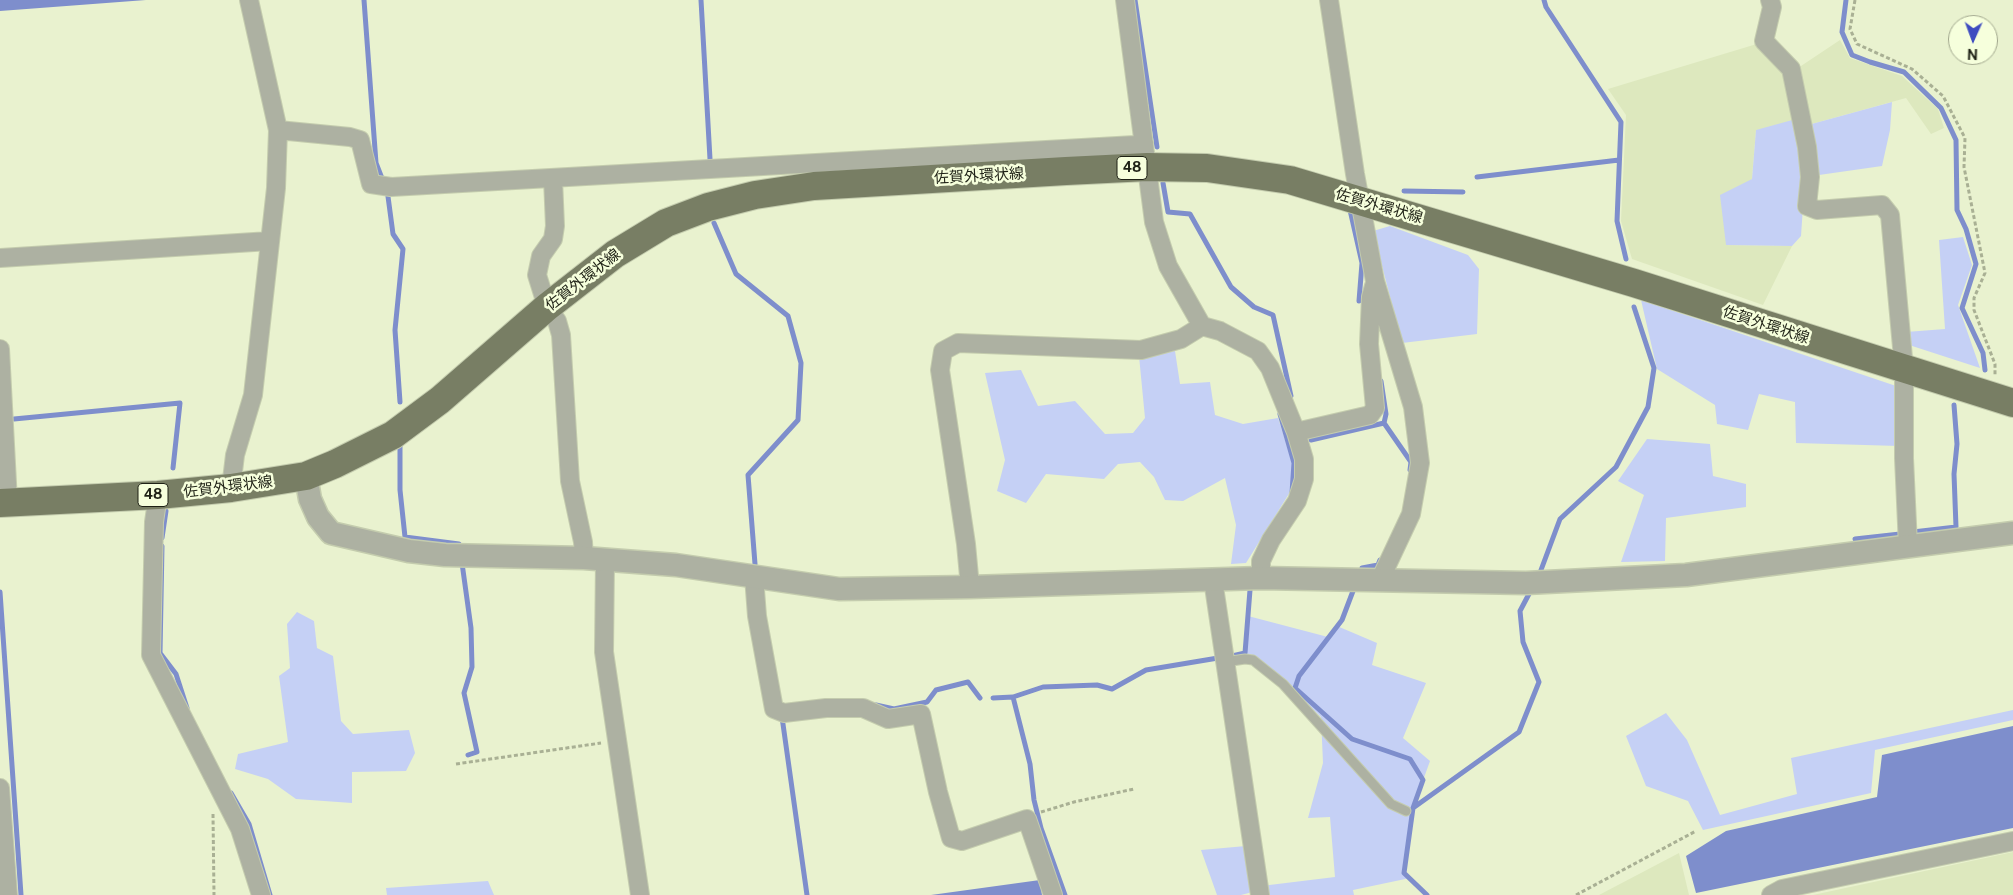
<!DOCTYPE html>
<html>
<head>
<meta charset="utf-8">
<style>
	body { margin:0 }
	#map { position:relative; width:2013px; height:895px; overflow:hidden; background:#e9f2cf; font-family:"Public Sans",sans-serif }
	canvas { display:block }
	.north { position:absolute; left:1948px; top:15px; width:50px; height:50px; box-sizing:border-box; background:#f6ffdc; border:1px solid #a0a68c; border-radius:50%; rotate:182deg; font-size:14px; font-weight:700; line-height:20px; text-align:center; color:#1e2115 }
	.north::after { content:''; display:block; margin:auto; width:18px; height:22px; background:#3e4cc0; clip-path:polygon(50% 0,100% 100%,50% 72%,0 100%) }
</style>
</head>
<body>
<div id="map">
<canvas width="2013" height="895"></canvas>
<div class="north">N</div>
</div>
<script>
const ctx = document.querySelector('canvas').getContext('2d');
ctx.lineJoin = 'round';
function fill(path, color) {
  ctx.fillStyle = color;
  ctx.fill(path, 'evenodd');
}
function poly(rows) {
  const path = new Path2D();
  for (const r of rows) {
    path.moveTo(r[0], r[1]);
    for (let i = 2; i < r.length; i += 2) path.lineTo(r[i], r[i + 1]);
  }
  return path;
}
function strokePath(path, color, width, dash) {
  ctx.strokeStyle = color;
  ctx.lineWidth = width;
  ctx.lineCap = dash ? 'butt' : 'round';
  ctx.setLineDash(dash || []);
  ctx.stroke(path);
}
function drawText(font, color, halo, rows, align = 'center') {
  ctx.font = font + ' "Public Sans","Noto Sans JP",sans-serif';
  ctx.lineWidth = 5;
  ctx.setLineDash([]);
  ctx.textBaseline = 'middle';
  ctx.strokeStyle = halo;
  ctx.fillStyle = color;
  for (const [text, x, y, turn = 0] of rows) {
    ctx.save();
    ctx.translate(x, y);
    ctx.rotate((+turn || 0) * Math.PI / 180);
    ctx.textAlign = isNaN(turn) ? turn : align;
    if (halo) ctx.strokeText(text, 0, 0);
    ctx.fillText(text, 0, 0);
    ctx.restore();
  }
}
fill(poly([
	[1840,40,1850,58,1902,76,1938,109,1944,128,1931,134,1906,98,1808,125,1756,130,1752,179,1726,245,1792,246,1763,305,1632,259,1621,221,1626,115,1608,89,1760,43,1786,76],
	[2013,852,2013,895,1813,895],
	[1679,853,1689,895,1599,895]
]), '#dde8be');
fill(poly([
	[1892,102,1890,130,1882,166,1805,177,1801,236,1792,246,1726,245,1720,195,1752,179,1756,130,1796,119,1808,125],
	[1390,226,1468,255,1479,269,1477,334,1402,343,1373,231],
	[1963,237,1972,265,1958,305,1980,368,1906,344,1906,332,1945,329,1939,240],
	[1641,300,1899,387,1899,446,1796,443,1795,402,1759,394,1748,430,1717,424,1715,405,1657,369],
	[1175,351,1180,384,1210,382,1215,415,1243,424,1278,418,1293,464,1290,492,1246,563,1231,564,1236,525,1225,478,1183,501,1165,500,1154,477,1140,462,1118,464,1104,479,1046,474,1026,503,997,491,1005,460,985,373,1021,370,1038,406,1075,401,1105,434,1133,433,1145,418,1139,356],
	[1647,439,1710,444,1713,476,1746,484,1746,507,1666,518,1665,561,1621,562,1644,495,1618,481],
	[297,612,314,621,317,648,333,656,341,721,353,734,409,730,415,753,406,771,352,772,352,803,296,799,268,779,235,769,238,754,288,742,279,676,290,668,287,624],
	[1248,616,1328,637,1337,626,1377,643,1372,665,1426,683,1403,738,1430,761,1413,808,1404,873,1410,878,1353,890,1354,895,1265,895,1264,889,1241,895,1217,895,1201,850,1246,846,1253,887,1335,877,1330,817,1308,818,1323,763,1321,717,1256,656,1245,653],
	[2013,710,2013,720,1875,750,1871,793,1703,830,1688,801,1646,786,1626,736,1666,713,1687,740,1720,815,1797,794,1791,758],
	[488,881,494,895,387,895,386,888]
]), '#c5d0f5');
fill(poly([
	[0,0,146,0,0,11],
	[2013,726,2013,828,1696,893,1686,856,1726,831,1877,797,1882,755],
	[1040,880,1042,895,931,895]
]), '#7e8ecc');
strokePath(poly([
	[364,0,376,163,383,181],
	[701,0,710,159],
	[1135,0,1157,147],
	[1544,0,1546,7,1621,122,1617,221,1626,259],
	[1846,0,1842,32,1852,55,1870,62,1904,72,1941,108,1956,140,1957,210,1966,229,1976,264,1962,308,1983,353,1985,370],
	[1477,177,1619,160],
	[1163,183,1168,212,1190,214,1231,287,1254,307,1273,315,1291,396,1287,399],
	[387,189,393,234,403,249,395,330,400,402],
	[1404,191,1463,192],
	[1350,210,1362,263,1359,301],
	[714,223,736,274,788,316,801,363,798,420,748,475,755,564],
	[1280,414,1294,463,1292,493],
	[14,419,180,403,173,468],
	[1384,423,1411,462,1410,470],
	[1311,440,1384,423,1386,414,1381,381],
	[400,446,400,490,405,537,459,544],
	[1913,532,1956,527,1954,474,1957,444,1954,405],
	[162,538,166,511],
	[1855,539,1900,534],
	[162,546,160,653,176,674,187,708],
	[462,563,471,628,472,667,464,693,477,752,468,755],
	[1362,568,1378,565,1380,560],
	[1541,570,1560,519,1616,467,1648,407,1654,368,1634,307],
	[1353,591,1342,620,1299,676,1295,688,1352,739,1410,759,1423,780,1413,808],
	[0,592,21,895],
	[1232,656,1245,653,1250,590],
	[1013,697,1043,687,1097,685,1112,689,1146,670,1218,658],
	[993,698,1013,697,1030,764,1034,800,1041,828,1065,895],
	[876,705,894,709,927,702,936,690,968,682,980,698],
	[782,717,807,895],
	[231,793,249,824,270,895],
	[1427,895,1404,873,1413,808,1519,732,1539,682,1523,642,1520,611,1530,592]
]), '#7e8ecc', 5);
const service = poly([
	[1225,662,1245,659,1253,660,1283,684,1391,804,1406,811]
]);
const minor = poly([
	[1125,0,1154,222,1168,266,1202,326,1220,331,1258,351,1270,368,1296,432,1304,459,1304,479,1297,501,1271,540,1261,561,1261,578],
	[1329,0,1355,174,1375,281,1413,407,1420,463,1411,514,1380,580],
	[1770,0,1772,7,1764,41,1791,69,1807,147,1810,177,1807,206,1817,210,1882,205,1890,215,1904,369,1904,458,1908,546],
	[278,130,350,137,360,140,371,184,391,187,1135,145,1144,143],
	[553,179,555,226,553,239,541,256,537,275,547,307,557,321,561,335,570,481,583,542,584,558],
	[0,258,270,241],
	[0,349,8,502],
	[1296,432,1370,415,1375,408,1369,344,1371,297,1374,286],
	[231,488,235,455,253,395,276,188,278,130,249,0],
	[158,495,154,522,151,655,240,829,261,895],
	[605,560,604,652,640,895],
	[754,577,757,616,774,709,784,713,826,708,863,708,888,719,921,714,938,792,951,838,962,841,1027,819,1053,895],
	[1213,580,1260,895],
	[970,587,966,544,940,370,943,351,958,343,1141,350,1181,339,1202,326],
	[0,788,8,895],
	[1771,895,1782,889,2013,841]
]);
const tertiary = poly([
	[306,476,310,499,318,517,331,533,409,551,445,555,584,558,676,565,839,589,970,587,1261,578,1526,583,1686,575,2013,533]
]);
const primary = poly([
	[0,503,158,495,231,488,306,476,335,464,393,435,440,400,547,307,615,254,666,223,708,207,755,195,814,186,1066,171,1147,167,1207,168,1290,180,1634,283,2013,403]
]);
strokePath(service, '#c4ccae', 11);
strokePath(minor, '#c4ccae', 20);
strokePath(tertiary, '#c4ccae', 25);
strokePath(primary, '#c4ccae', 30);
strokePath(poly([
	[1855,0,1850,29,1857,44,1912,69,1943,96,1965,138,1964,167,1985,273,1974,298,1974,310,1995,364,1995,375],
	[456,764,601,743],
	[1041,812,1074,802,1134,789],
	[213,814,214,895],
	[1576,895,1696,831]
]), '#a9b094', 3, [4, 2.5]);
strokePath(service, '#adb1a2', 9);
strokePath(minor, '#adb1a2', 18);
strokePath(tertiary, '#adb1a2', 22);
strokePath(primary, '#787e64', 28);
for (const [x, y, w] of [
	[1132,168,30],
	[153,495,30]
]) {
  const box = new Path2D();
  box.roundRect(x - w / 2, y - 11.5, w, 23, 4);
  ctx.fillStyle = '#f6ffdc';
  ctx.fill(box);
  strokePath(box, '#1e2115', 1);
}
drawText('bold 14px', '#1e2115', null, [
	["48",1132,168],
	["48",153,495]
]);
drawText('15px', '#1e2115', '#f6ffdc', [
	["佐賀外環状線",979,176,-3],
	["佐賀外環状線",1379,206,16],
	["佐賀外環状線",583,280,-38],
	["佐賀外環状線",1766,325,18],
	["佐賀外環状線",228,487,-7]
]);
</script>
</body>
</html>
